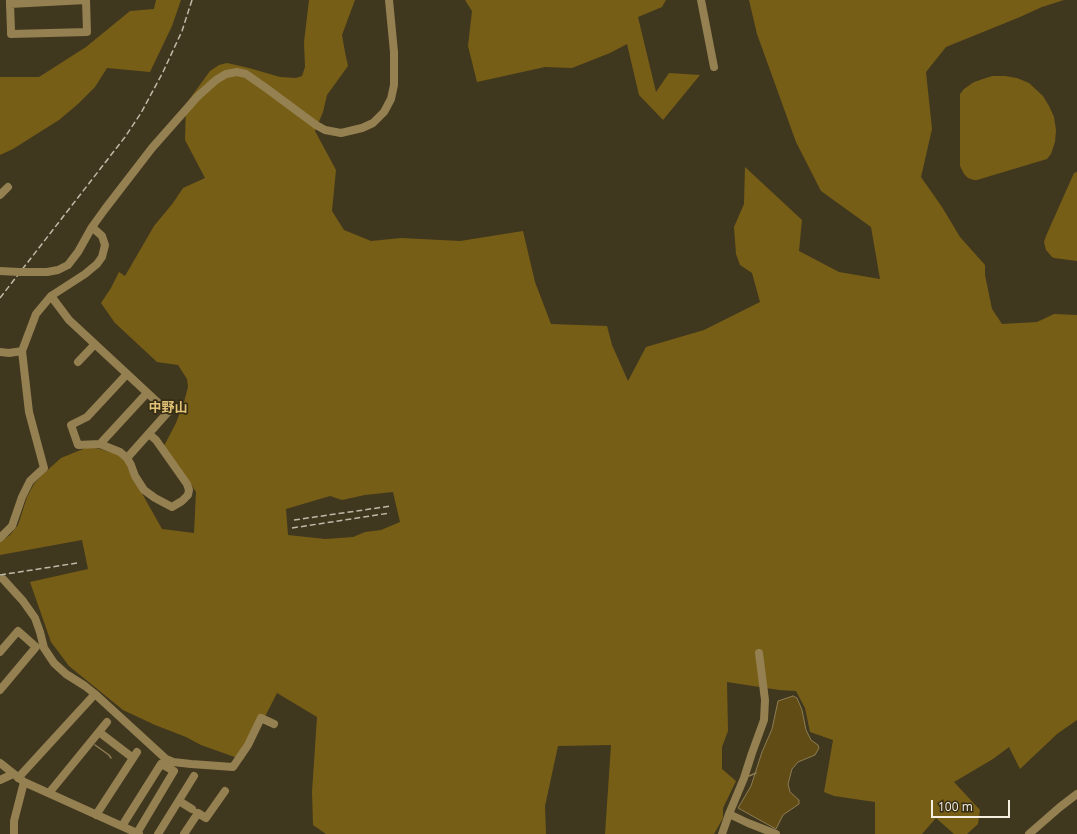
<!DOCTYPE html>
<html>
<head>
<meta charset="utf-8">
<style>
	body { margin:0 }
	#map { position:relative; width:1077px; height:834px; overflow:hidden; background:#40371f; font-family:"Open Sans",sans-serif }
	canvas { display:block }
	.scale { position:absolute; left:931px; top:800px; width:79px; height:18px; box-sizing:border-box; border:2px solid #f5efe1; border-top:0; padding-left:5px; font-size:12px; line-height:14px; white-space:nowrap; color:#f5efe1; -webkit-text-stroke:3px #362d15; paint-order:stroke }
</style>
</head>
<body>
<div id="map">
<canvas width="1077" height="834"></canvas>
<div class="scale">100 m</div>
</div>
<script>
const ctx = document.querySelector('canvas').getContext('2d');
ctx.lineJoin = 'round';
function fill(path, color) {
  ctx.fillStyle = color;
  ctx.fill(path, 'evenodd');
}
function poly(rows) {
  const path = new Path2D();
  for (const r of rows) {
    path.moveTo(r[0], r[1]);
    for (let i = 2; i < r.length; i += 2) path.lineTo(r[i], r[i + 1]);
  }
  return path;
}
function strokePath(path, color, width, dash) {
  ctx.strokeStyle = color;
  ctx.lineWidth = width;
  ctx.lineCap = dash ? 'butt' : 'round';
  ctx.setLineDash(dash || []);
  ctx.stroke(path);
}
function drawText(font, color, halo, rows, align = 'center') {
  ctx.font = font + ' "Open Sans","Noto Sans JP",sans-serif';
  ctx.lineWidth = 3.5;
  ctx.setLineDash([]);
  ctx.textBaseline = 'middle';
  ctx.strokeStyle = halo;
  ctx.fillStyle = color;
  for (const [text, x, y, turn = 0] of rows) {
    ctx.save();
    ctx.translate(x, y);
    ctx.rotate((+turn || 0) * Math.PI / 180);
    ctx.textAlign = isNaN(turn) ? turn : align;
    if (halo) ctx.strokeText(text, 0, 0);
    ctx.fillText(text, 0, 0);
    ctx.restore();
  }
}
fill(poly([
	[156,0,181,0,172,26,150,72,107,68,95,87,78,104,59,120,13,149,0,155,0,77,39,77,86,47,130,11,154,9],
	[309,0,355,0,342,35,345,52,348,66,327,95,323,112,315,131,336,170,332,211,344,230,371,241,401,238,460,241,523,231,535,282,551,324,607,326,612,345,628,381,646,347,704,330,760,302,752,273,740,265,736,254,734,227,744,204,745,167,802,220,799,251,839,272,880,279,871,227,821,191,796,142,757,34,749,0,1064,0,1042,7,1020,17,946,47,926,72,932,129,921,177,942,207,960,237,985,265,985,275,992,309,1002,324,1037,322,1054,314,1077,315,1077,720,1057,734,1020,769,1009,747,993,759,954,782,980,810,978,824,967,834,954,834,936,818,922,834,875,834,875,802,834,796,824,792,833,740,810,732,805,708,796,691,779,690,727,682,728,731,722,747,722,769,736,781,723,808,723,818,714,834,605,834,611,745,558,746,545,806,546,834,326,834,313,825,312,792,317,717,277,693,243,760,201,745,186,737,155,725,123,710,69,666,51,642,30,582,88,569,82,540,0,555,0,542,10,535,18,525,27,497,34,484,42,475,61,458,88,447,100,449,123,456,130,472,162,529,194,533,196,492,164,446,176,423,184,402,188,387,187,379,178,365,157,362,115,323,101,303,111,288,119,272,125,276,154,226,173,203,183,188,205,178,185,140,186,104,210,71,219,65,227,63,249,68,280,77,296,78,302,76,305,67,304,42],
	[393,492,400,522,381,530,365,532,353,537,325,539,288,535,286,509,330,496,342,500,365,495],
	[465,0,666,0,662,7,638,17,656,92,669,73,700,75,663,120,639,95,627,44,610,53,572,68,545,67,477,82,468,46,472,11],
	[992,76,1005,76,1017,78,1029,83,1043,96,1049,106,1054,117,1056,130,1055,142,1051,154,1047,159,977,180,974,180,968,178,964,174,960,166,960,94,964,89,974,82],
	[1077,172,1077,261,1054,258,1052,257,1046,250,1044,242,1046,236,1074,173]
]), '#775e16');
const water = poly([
	[793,696,797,698,802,710,806,730,811,740,818,745,819,748,815,755,798,762,792,769,788,784,790,792,799,800,799,804,783,815,776,829,738,808,751,786,762,752,772,729,778,701,793,696]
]);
fill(water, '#614c16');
strokePath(water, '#8d7d53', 1);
strokePath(poly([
	[95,745,109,755,111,758],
	[749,776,756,773]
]), '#8d7d53', 1.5);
strokePath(poly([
	[10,0,10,4,11,30,11,34,87,32,86,0,10,4],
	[701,0,714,67],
	[0,195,8,187],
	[47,272,58,270,68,265,78,252,92,227,105,209,152,148,197,97,216,80,226,74,237,72,246,74,266,88,316,125,325,130,341,133,362,128,373,123,384,112,391,99,394,85,394,52,389,0],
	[51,296,69,320,168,412,127,458],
	[0,352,9,353,22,351],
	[78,362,95,344],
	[127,374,87,417,71,425,78,445,100,444,120,452,127,458,131,465,135,476,144,490,155,498,172,507,182,501,188,495,189,490,187,484,156,440,149,434],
	[100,444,147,393],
	[0,538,12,526,22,497,30,481,44,468,29,412,22,351,36,314,51,296,85,274,97,264,102,257,105,245,102,236,92,227],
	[3,579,23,601,35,618,40,632,44,648,54,663,66,674,85,686,95,694,166,759,173,762,191,764,233,767,248,745,261,718,274,724],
	[0,652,18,631,36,647,0,690],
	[99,732,133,758],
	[0,763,24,782,139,834],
	[18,778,95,694],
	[0,780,13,774],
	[49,793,107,722],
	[179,801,192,809],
	[729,814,748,823,776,834],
	[96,815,137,752],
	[122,826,161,764,174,771,137,833],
	[14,834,14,821,24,782],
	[158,834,194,776],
	[184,834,198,813,206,818,225,791],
	[722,834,729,814,744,778,752,753,764,720,765,700,759,653],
	[1029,834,1060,807,1077,794]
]), '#948051', 8);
strokePath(poly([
	[0,298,125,137,141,113,163,72,182,31,192,0],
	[294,520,391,506],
	[292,528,390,513],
	[0,575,77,563]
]), '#c0b9a8', 1.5, [6, 3]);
strokePath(poly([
	[0,271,19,272,47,272]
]), '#948051', 8);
drawText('bold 13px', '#e1c277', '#362d15', [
	["中野山",168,408]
]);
</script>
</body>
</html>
